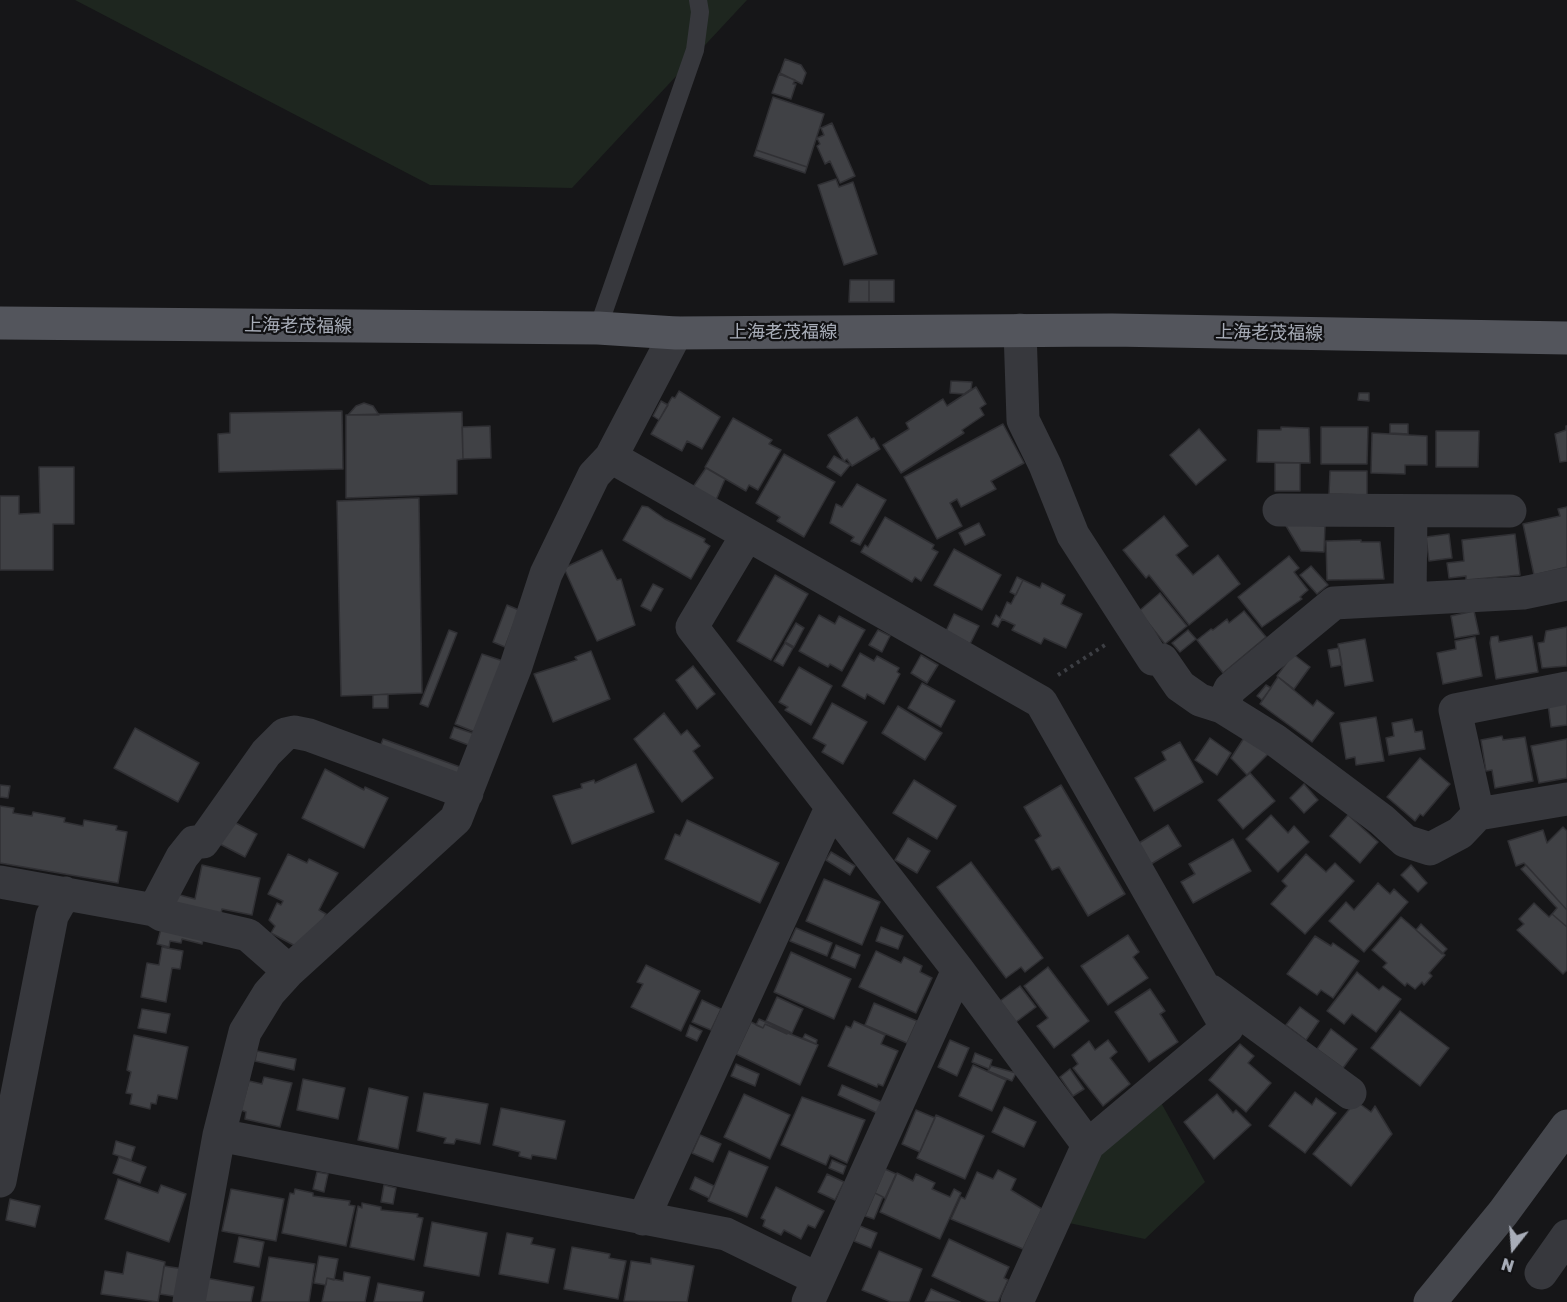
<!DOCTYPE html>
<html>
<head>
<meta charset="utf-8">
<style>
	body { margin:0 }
	#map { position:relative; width:1567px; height:1302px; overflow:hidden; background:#161618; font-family:"Golos Text",sans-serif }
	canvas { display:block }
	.north { position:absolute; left:1483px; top:1218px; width:60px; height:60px; -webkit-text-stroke:4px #111113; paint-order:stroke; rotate:197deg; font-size:16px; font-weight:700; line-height:24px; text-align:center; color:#a8adb8 }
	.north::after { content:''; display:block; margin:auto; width:21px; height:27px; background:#a8adb8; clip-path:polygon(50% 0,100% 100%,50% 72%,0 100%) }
</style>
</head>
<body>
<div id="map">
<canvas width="1567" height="1302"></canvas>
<div class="north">N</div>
</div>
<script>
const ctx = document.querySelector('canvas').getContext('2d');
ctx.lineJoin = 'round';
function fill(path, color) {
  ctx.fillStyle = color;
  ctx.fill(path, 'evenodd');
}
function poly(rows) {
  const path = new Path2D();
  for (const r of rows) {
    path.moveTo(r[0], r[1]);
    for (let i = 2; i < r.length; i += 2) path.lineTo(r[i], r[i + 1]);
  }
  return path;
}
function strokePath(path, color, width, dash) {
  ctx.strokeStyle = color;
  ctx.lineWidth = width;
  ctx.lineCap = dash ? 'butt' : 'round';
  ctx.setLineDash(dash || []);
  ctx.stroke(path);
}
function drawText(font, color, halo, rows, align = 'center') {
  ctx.font = font + ' "Golos Text","Noto Sans JP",sans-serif';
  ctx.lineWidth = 4.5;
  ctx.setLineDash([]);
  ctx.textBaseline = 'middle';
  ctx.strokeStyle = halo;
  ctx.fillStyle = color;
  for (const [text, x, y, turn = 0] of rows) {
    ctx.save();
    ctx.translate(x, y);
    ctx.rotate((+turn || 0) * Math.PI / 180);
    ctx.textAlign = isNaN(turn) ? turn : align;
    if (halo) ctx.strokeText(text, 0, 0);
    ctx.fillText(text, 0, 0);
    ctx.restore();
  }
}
fill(poly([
	[75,0,747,0,572,188,430,185],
	[1159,1099,1205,1182,1145,1239,1069,1223,1093,1162]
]), '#1e261f');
const building = poly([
	[785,59,801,65,806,73,802,84,780,73,785,59],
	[779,74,795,80,793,84,796,84,791,99,772,93,779,74],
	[773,97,824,114,807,167,756,150,773,97],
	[832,123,855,176,840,183,830,161,825,164,817,146,820,144,817,138,824,135,821,128,832,123],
	[756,150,807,167,805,173,754,156,756,150],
	[836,179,839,187,853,182,877,254,844,265,818,185,836,179],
	[850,280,869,280,869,302,849,302,850,280],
	[869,280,894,280,894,302,869,302,869,280],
	[951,381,972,382,971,389,964,394,950,393,951,381],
	[976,387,986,404,980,408,984,415,962,430,964,433,901,473,883,445,909,429,906,423,943,399,947,406,976,387],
	[679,391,720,417,702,449,687,441,682,451,651,434,672,397,675,398,679,391],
	[1359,393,1369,393,1369,401,1358,400,1359,393],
	[661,401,668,405,659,420,653,416,661,401],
	[364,403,373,406,379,415,348,415,356,406,364,403],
	[342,411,343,469,219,472,218,434,230,433,230,413,342,411],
	[462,412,463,459,457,460,457,494,346,498,346,415,462,412],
	[857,417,871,439,874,438,880,449,852,466,847,459,844,461,828,435,857,417],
	[733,418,772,440,769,444,781,450,758,490,749,485,746,491,705,467,733,418],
	[1003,424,1024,463,991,481,996,489,961,507,957,499,950,503,962,526,937,539,904,477,1003,424],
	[1390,424,1408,424,1408,434,1390,433,1390,424],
	[490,426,491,458,463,459,462,427,490,426],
	[1566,426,1567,426,1567,461,1560,462,1555,434,1566,430,1566,426],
	[1281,427,1309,428,1310,463,1257,462,1258,430,1281,430,1281,427],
	[1321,427,1368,427,1367,464,1321,464,1321,427],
	[1199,429,1226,460,1196,485,1170,455,1199,429],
	[1436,431,1479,431,1478,467,1436,467,1436,431],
	[1372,433,1427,436,1427,465,1405,465,1405,474,1371,473,1372,433],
	[784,454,835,482,804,537,777,521,780,517,756,503,784,454],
	[834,456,850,465,841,476,827,467,834,456],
	[1275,463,1300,463,1300,491,1275,491,1275,463],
	[39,467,74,467,74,524,53,524,53,570,0,570,0,496,19,496,19,514,40,513,39,467],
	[706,468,725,479,716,500,693,487,706,468],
	[1330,471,1367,471,1367,495,1329,494,1330,471],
	[857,484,886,500,860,545,851,541,854,537,830,523,836,504,842,507,857,484],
	[419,498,422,693,341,696,337,501,419,498],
	[642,506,648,507,665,519,705,539,704,542,710,546,691,579,623,540,642,506],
	[1567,507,1567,567,1534,575,1523,524,1560,516,1558,509,1567,507],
	[1164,516,1188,546,1176,555,1193,575,1218,555,1240,584,1189,625,1149,575,1146,578,1123,550,1164,516],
	[885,517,934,545,932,549,938,552,921,581,915,577,912,582,861,552,865,545,868,547,885,517],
	[979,523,985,535,965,545,959,533,979,523],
	[1285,524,1325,526,1324,552,1301,551,1285,524],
	[1449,534,1452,558,1429,561,1426,537,1449,534],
	[1515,534,1520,575,1466,580,1466,576,1449,578,1447,563,1464,561,1462,540,1515,534],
	[1361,540,1361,542,1380,542,1384,579,1327,580,1326,541,1361,540],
	[954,549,1001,575,982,610,934,585,954,549],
	[602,550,617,580,621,579,635,625,597,641,564,568,602,550],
	[1289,556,1299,568,1294,572,1308,590,1300,597,1302,599,1262,627,1238,597,1289,556],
	[1311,566,1328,585,1317,594,1300,575,1311,566],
	[775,575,808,594,771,660,737,641,775,575],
	[1017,577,1023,580,1016,595,1010,592,1017,577],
	[1023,580,1040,588,1042,583,1065,595,1061,604,1082,614,1066,648,1044,638,1041,644,1012,630,1015,625,1002,619,998,627,992,624,996,615,1000,618,1007,602,1011,604,1023,580],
	[653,584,663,589,651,611,641,606,653,584],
	[1160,593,1187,626,1165,644,1139,611,1160,593],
	[507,605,519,610,505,647,493,642,507,605],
	[1244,611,1266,637,1223,673,1197,640,1211,629,1213,630,1227,619,1229,623,1244,611],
	[1474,611,1479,634,1455,638,1451,616,1474,611],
	[954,614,979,626,970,644,946,631,954,614],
	[819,615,835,624,839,616,865,630,842,671,830,664,828,667,799,651,819,615],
	[796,623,804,628,794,647,785,642,796,623],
	[1567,627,1567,666,1542,668,1538,643,1544,642,1546,631,1567,627],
	[449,630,457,633,428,707,420,704,449,630],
	[878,630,890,636,882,652,869,645,878,630],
	[1188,630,1196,639,1180,652,1172,643,1188,630],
	[1498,636,1499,642,1532,636,1538,672,1496,679,1490,643,1491,637,1498,636],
	[1475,637,1482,676,1443,684,1437,653,1456,649,1455,641,1475,637],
	[1365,639,1373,681,1345,686,1338,644,1365,639],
	[785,643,793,648,783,666,774,661,785,643],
	[1339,648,1342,665,1331,667,1328,650,1339,648],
	[591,651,610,699,553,722,534,674,577,660,575,657,591,651],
	[860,653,874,661,877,656,899,668,897,672,900,674,884,704,867,694,865,699,842,686,860,653],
	[482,654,503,661,475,732,455,724,482,654],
	[1293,654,1310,667,1294,689,1277,676,1293,654],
	[921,655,938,665,927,683,911,673,921,655],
	[693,666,715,694,697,709,676,680,693,666],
	[799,667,832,686,811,725,785,710,788,707,779,702,799,667],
	[1278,677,1313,706,1317,700,1334,713,1312,742,1260,704,1278,677],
	[922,683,955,701,941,727,908,708,922,683],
	[1266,685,1271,688,1262,700,1257,696,1266,685],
	[388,694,388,708,373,708,373,695,388,694],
	[1567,701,1567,725,1551,727,1548,704,1567,701],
	[832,703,867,722,843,764,822,752,826,745,813,738,832,703],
	[898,706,942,733,925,760,882,733,898,706],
	[664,713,681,735,687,730,700,746,693,751,713,778,682,802,634,739,664,713],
	[1376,717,1384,761,1356,765,1355,757,1346,759,1340,723,1376,717],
	[1412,719,1415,732,1422,731,1425,749,1389,755,1386,738,1394,736,1392,723,1412,719],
	[454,727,475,734,471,746,450,738,454,727],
	[135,728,199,763,178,802,114,768,135,728],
	[1502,736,1503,740,1525,737,1533,781,1495,788,1492,770,1486,771,1481,740,1502,736],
	[1210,738,1231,753,1217,775,1195,760,1210,738],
	[1244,738,1268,754,1247,775,1231,758,1244,738],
	[383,739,460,767,457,776,380,747,383,739],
	[1567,739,1567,778,1539,783,1531,746,1567,739],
	[1180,742,1203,782,1154,811,1135,778,1166,760,1162,752,1180,742],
	[1420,758,1450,784,1423,816,1420,814,1415,821,1387,797,1420,758],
	[636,764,654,812,572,844,553,796,582,788,581,784,594,780,595,783,636,764],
	[325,769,364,790,365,787,388,798,364,848,302,818,325,769],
	[1250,773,1275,801,1243,829,1218,800,1250,773],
	[914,780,956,806,937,839,893,813,914,780],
	[1304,784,1318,800,1304,813,1290,798,1304,784],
	[0,785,10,786,8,798,0,797,0,785],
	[1061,785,1125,894,1088,916,1059,867,1052,870,1035,840,1041,836,1024,807,1061,785],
	[0,806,14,808,13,813,32,816,33,812,65,818,64,822,83,826,84,820,117,826,116,830,127,832,118,883,0,863,0,806],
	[1271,815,1288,833,1294,826,1309,842,1278,872,1246,839,1271,815],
	[1348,815,1378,842,1360,863,1330,836,1348,815],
	[230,820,257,834,245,857,218,843,230,820],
	[687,820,779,863,760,903,665,859,675,834,680,836,687,820],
	[1168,825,1181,846,1151,864,1139,843,1168,825],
	[1563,827,1567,831,1567,910,1524,863,1516,866,1508,841,1543,830,1547,843,1563,827],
	[908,838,930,851,917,873,895,860,908,838],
	[1233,839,1251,871,1193,903,1181,882,1195,874,1189,864,1233,839],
	[831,852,855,866,850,875,826,860,831,852],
	[288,854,307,863,309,859,338,873,319,910,326,914,316,934,301,949,271,933,275,926,269,920,277,903,281,905,283,901,268,894,288,854],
	[1306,854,1326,872,1335,863,1354,881,1305,934,1271,904,1287,886,1282,881,1306,854],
	[971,862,1043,958,1025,972,1021,967,1006,978,937,887,971,862],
	[202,865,260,878,252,915,222,909,219,921,172,910,176,894,195,899,202,865],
	[1411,865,1427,883,1418,892,1401,875,1411,865],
	[1526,865,1567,910,1567,927,1552,914,1557,908,1521,869,1526,865],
	[824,879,880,902,862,945,806,921,824,879],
	[1378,883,1390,894,1394,889,1408,902,1364,952,1329,921,1346,902,1354,910,1378,883],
	[1534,903,1549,917,1552,914,1567,927,1567,970,1563,974,1517,930,1524,924,1519,919,1534,903],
	[1401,917,1445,955,1429,973,1432,976,1424,985,1422,982,1415,989,1407,983,1405,986,1383,967,1387,963,1372,950,1401,917],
	[1421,924,1447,949,1442,954,1416,930,1421,924],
	[162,925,205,932,202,944,182,939,181,943,170,941,169,947,157,944,162,925],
	[881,927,903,936,898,949,876,941,881,927],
	[796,928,832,943,827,956,790,941,796,928],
	[1128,935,1139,952,1133,957,1148,978,1108,1005,1081,966,1128,935],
	[1315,936,1331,946,1333,943,1359,961,1333,998,1321,990,1317,995,1287,974,1315,936],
	[836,945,860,955,855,968,831,958,836,945],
	[162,947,183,951,180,969,172,968,166,1002,141,997,147,963,159,965,162,947],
	[876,951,901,963,904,957,922,966,920,972,932,978,916,1013,859,987,876,951],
	[791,952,851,979,834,1019,774,992,791,952],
	[646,965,700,991,681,1031,631,1007,643,984,637,982,646,965],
	[1048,967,1089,1021,1054,1048,1037,1026,1048,1018,1024,986,1048,967],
	[1357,972,1379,990,1383,986,1401,999,1376,1032,1352,1014,1344,1024,1327,1011,1357,972],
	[1020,986,1036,1007,1016,1022,1000,1001,1020,986],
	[1150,989,1165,1011,1160,1014,1178,1042,1149,1062,1115,1012,1150,989],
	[777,997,803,1009,792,1033,766,1021,777,997],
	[702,1000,721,1009,711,1030,692,1022,702,1000],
	[874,1003,917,1021,907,1043,865,1025,874,1003],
	[1300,1007,1319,1021,1306,1040,1286,1025,1300,1007],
	[142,1009,170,1014,166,1033,138,1028,142,1009],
	[1400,1011,1449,1048,1420,1086,1371,1048,1400,1011],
	[759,1019,788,1032,787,1034,765,1024,763,1028,756,1025,759,1019],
	[854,1021,885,1035,881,1044,898,1051,883,1086,878,1084,877,1087,828,1066,846,1026,851,1028,854,1021],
	[751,1022,763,1028,765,1024,818,1045,800,1085,736,1054,751,1022],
	[690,1025,702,1031,697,1041,686,1036,690,1025],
	[1331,1029,1357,1049,1343,1068,1317,1049,1331,1029],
	[805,1034,817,1040,816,1044,803,1038,805,1034],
	[134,1035,188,1047,177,1099,158,1095,156,1104,151,1103,150,1109,130,1104,132,1094,126,1093,131,1072,127,1070,134,1035],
	[950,1040,969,1048,957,1076,938,1067,950,1040],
	[1108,1040,1117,1052,1110,1058,1130,1084,1103,1106,1073,1068,1078,1064,1072,1055,1089,1041,1095,1050,1108,1040],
	[1240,1044,1254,1056,1248,1063,1271,1083,1246,1112,1209,1080,1240,1044],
	[257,1051,296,1059,294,1070,255,1061,257,1051],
	[975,1053,992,1060,989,1069,972,1062,975,1053],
	[736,1064,759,1074,755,1086,731,1076,736,1064],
	[973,1065,1006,1080,992,1111,959,1096,973,1065],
	[991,1066,1016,1073,1012,1081,988,1071,991,1066],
	[1070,1069,1084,1089,1073,1096,1060,1077,1070,1069],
	[264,1077,292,1083,280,1127,245,1119,246,1112,241,1110,249,1081,262,1084,264,1077],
	[303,1079,345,1088,338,1119,297,1110,303,1079],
	[842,1085,882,1102,877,1113,838,1095,842,1085],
	[369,1088,408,1097,398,1149,358,1140,369,1088],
	[1295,1092,1312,1105,1316,1098,1336,1113,1305,1153,1269,1126,1295,1092],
	[424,1093,488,1104,480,1144,456,1139,454,1144,444,1143,446,1138,417,1131,424,1093],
	[744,1094,790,1115,770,1159,724,1137,744,1094],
	[1217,1094,1233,1113,1236,1110,1251,1125,1214,1159,1184,1122,1217,1094],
	[802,1097,865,1120,847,1163,830,1155,826,1165,781,1145,802,1097],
	[1356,1101,1371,1112,1375,1106,1392,1134,1351,1186,1313,1154,1356,1101],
	[1004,1107,1036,1122,1024,1147,992,1132,1004,1107],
	[501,1108,565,1121,556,1159,532,1155,531,1159,519,1156,520,1152,493,1145,501,1108],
	[916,1110,935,1118,920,1152,902,1144,916,1110],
	[936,1115,984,1136,965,1179,917,1158,936,1115],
	[700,1135,721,1144,713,1162,692,1153,700,1135],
	[116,1141,135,1147,131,1160,113,1154,116,1141],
	[729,1151,768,1167,747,1217,708,1201,729,1151],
	[119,1157,146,1167,140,1183,113,1173,119,1157],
	[832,1160,846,1166,843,1174,829,1168,832,1160],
	[885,1169,896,1174,885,1198,875,1193,885,1169],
	[998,1170,1016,1179,1011,1190,1042,1209,1023,1249,951,1219,961,1197,965,1199,977,1172,993,1179,998,1170],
	[317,1172,328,1174,324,1192,313,1189,317,1172],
	[897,1173,913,1181,916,1174,935,1183,932,1189,950,1197,954,1189,961,1193,940,1239,880,1212,897,1173],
	[827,1174,844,1182,835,1200,818,1192,827,1174],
	[695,1177,714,1186,709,1198,690,1189,695,1177],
	[118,1179,158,1193,161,1185,186,1194,169,1242,105,1219,118,1179],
	[384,1185,396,1188,393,1204,381,1202,384,1185],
	[776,1187,824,1211,815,1228,808,1225,801,1239,784,1230,781,1235,763,1226,765,1220,761,1218,776,1187],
	[231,1189,284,1199,276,1241,222,1231,231,1189],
	[295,1189,313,1193,313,1196,350,1201,349,1205,355,1206,346,1246,282,1233,290,1193,294,1194,295,1189],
	[875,1193,883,1197,874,1219,865,1216,875,1193],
	[10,1199,40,1206,35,1227,6,1220,10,1199],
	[362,1203,381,1207,381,1210,418,1214,417,1217,423,1218,414,1260,350,1247,358,1206,362,1208,362,1203],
	[432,1222,487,1233,479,1276,424,1266,432,1222],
	[860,1226,877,1233,871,1248,854,1241,860,1226],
	[507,1233,533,1238,531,1244,555,1249,548,1283,499,1274,507,1233],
	[239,1237,264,1242,259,1267,234,1262,239,1237],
	[949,1239,1009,1267,1004,1278,1008,1280,998,1302,988,1302,932,1276,949,1239],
	[572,1247,610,1254,609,1258,626,1261,618,1299,564,1289,572,1247],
	[879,1251,922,1269,909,1302,891,1302,862,1290,879,1251],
	[127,1252,165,1262,158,1302,101,1294,105,1271,123,1274,127,1252],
	[319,1256,338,1259,334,1280,327,1278,326,1285,314,1283,319,1256],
	[269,1257,315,1264,309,1302,261,1302,269,1257],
	[651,1258,694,1266,687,1302,624,1301,631,1261,651,1264,651,1258],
	[164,1266,184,1269,179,1297,160,1294,164,1266],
	[344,1272,370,1277,365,1302,322,1302,327,1278,343,1281,344,1272],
	[206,1278,254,1287,251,1302,202,1302,206,1278],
	[378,1283,424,1292,422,1302,374,1302,378,1283],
	[931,1289,960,1302,925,1302,931,1289]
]);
fill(building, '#404145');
strokePath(building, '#303034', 1.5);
strokePath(poly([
	[1058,675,1105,645]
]), '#3d3f44', 4, [3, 4.5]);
strokePath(poly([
	[598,328,695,50,700,12,698,0]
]), '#37383d', 18);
strokePath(poly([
	[1020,330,1023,420,1045,465,1073,535,1153,659,1162,660,1180,686,1200,700,1222,707,1275,740,1382,820,1405,841,1430,849,1460,833,1478,814],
	[611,457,1041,702,1227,1028,1088,1145,1017,1302],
	[1279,510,1510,511],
	[747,535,692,627,958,970,1088,1145],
	[1410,598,1411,511],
	[1567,688,1455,710,1478,814,1567,799],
	[1222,707,1230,689,1334,603,1523,593,1567,584],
	[0,882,154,910,182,857,194,842,203,842,266,753,285,734,294,732,309,735,467,793],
	[154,910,162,915,248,935,289,971],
	[1211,991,1350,1093],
	[219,1135,726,1234,818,1279],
	[0,1181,52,916,65,893],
	[643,1219,831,808],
	[1541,1273,1567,1236],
	[189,1302,219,1135,245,1032,269,993,289,971,456,819,516,666,546,574,594,475,611,457,676,333],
	[808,1302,958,970]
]), '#37383d', 33);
strokePath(poly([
	[1430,1302,1503,1213,1567,1126]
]), '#45474d', 33);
strokePath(poly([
	[0,323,598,328,676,333,1112,330,1567,338]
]), '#53555c', 33);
drawText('18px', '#a8adb8', '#111113', [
	["上海老茂福線",298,326,1],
	["上海老茂福線",783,332],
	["上海老茂福線",1269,333,1]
]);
</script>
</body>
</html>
